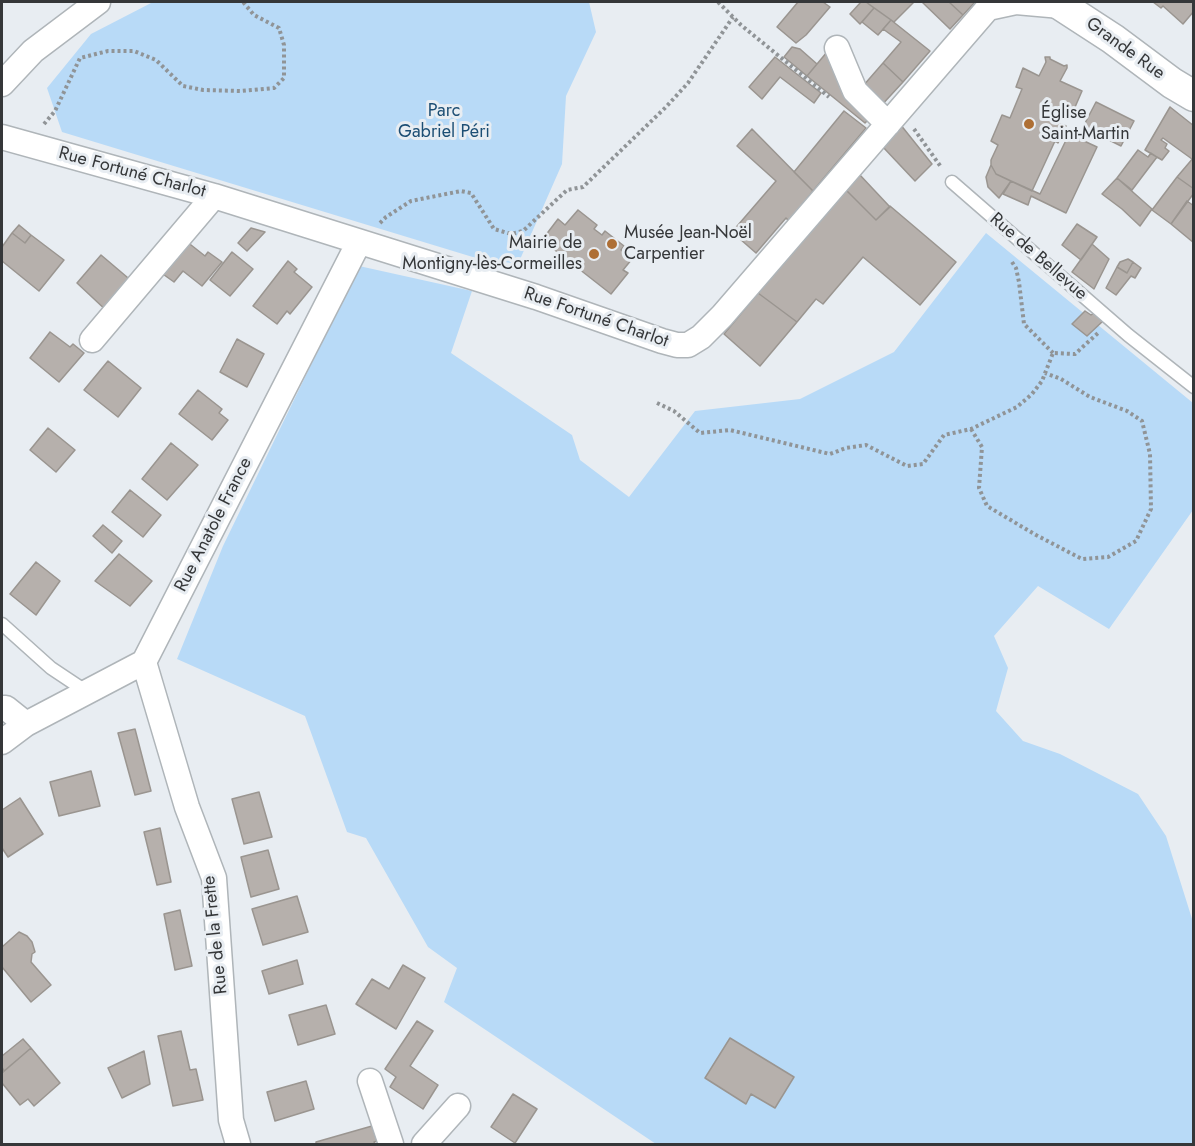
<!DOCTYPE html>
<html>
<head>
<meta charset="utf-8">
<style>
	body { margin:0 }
	#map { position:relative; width:1195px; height:1146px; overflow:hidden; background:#e8edf2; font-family:Jost,sans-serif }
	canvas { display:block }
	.frame { position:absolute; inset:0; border:3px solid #353739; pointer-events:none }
</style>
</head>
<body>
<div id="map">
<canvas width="1195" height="1146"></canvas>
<div class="frame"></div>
</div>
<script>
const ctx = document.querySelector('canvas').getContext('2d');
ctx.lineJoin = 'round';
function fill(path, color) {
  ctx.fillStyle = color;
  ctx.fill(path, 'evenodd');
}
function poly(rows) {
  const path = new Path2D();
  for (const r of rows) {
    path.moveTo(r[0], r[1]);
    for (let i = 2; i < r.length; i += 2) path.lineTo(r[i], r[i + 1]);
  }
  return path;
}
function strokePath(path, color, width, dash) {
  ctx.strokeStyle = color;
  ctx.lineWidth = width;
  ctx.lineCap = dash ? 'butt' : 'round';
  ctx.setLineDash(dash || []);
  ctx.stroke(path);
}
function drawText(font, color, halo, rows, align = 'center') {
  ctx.font = font + ' Jost,sans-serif';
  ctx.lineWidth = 6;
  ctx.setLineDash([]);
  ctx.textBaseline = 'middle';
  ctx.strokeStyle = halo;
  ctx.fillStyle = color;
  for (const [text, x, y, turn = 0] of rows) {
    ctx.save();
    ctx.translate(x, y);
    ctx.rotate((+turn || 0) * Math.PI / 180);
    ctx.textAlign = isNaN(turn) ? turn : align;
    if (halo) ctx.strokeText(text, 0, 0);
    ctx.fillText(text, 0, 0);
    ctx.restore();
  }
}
fill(poly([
	[153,2,589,2,596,32,566,96,562,164,518,264,476,258,62,132,47,88,91,34],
	[986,233,1193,403,1193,510,1109,629,1038,586,994,636,1008,668,996,711,1023,741,1060,754,1138,794,1166,836,1193,922,1193,1144,656,1144,444,1002,457,968,428,947,366,838,347,832,305,716,177,659,223,546,359,266,472,291,451,353,572,435,580,460,629,497,695,411,800,399,894,352]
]), '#b8daf7');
const building = poly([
	[798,2,823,2,830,7,806,35,796,43,777,27,798,2],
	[861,2,866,2,874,8,860,24,850,14,861,2],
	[866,2,914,2,894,22,866,2],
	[922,2,949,2,963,15,950,29,922,2],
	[949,2,975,2,963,15,949,2],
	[1153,2,1194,2,1194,11,1183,24,1163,6,1161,8,1153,2],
	[874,8,891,20,878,35,862,22,874,8],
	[891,20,930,51,903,82,883,63,901,42,883,29,891,20],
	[832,46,840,65,834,72,871,117,865,123,807,76,832,46],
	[792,47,800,49,817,64,807,76,784,57,792,47],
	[775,57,821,93,814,103,780,77,762,99,749,87,775,57],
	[1045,57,1050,57,1050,59,1064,66,1067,65,1067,68,1060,81,1082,91,1072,114,1059,109,1054,121,1066,126,1058,143,1055,141,1032,191,996,174,991,165,991,160,998,145,991,141,1002,115,1010,118,1022,89,1016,87,1023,68,1039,76,1046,62,1045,57],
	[883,63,903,82,879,108,863,86,883,63],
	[1096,102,1134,121,1121,146,1083,127,1096,102],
	[1170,107,1194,126,1194,157,1192,159,1163,138,1161,140,1167,144,1165,148,1169,151,1162,160,1145,150,1170,107],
	[844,111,866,128,813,191,794,172,844,111],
	[900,124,932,164,915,181,882,146,900,124],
	[752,129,813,191,789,221,786,218,756,253,732,232,776,181,737,146,752,129],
	[1069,134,1097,147,1066,213,1031,196,1028,205,1003,194,1011,181,1040,194,1069,134],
	[1138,150,1148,157,1151,153,1157,157,1132,190,1117,178,1138,150],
	[1194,157,1194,189,1177,177,1194,157],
	[991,165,996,174,1011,181,999,198,988,187,986,177,991,165],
	[859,174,890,207,876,220,846,190,859,174],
	[1177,177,1194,189,1194,193,1171,224,1152,210,1177,177],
	[1117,178,1152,209,1140,226,1122,209,1102,194,1117,178],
	[846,190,876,220,890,206,956,262,920,305,863,257,823,304,816,299,797,322,758,293,846,190],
	[1187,201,1194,206,1194,243,1171,224,1187,201],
	[578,210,597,225,594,229,602,235,605,231,624,246,621,250,632,259,623,270,628,273,611,294,542,240,558,219,565,225,578,210],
	[1077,224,1097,237,1081,260,1062,245,1077,224],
	[19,225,31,235,25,243,12,233,19,225],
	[251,228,265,232,247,251,238,243,251,228],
	[12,233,25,243,31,235,64,260,39,291,2,261,2,247,12,233],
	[186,241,205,256,208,252,222,262,202,286,183,271,174,282,160,272,186,241],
	[1092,244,1109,259,1094,289,1072,272,1092,244],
	[232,252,253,269,230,296,210,280,232,252],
	[101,255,134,283,109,313,77,283,101,255],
	[1128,259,1133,262,1127,273,1117,267,1120,262,1128,259],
	[288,261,297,269,294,272,312,287,290,314,287,311,277,324,253,306,288,261],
	[1133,262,1141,268,1135,278,1131,276,1116,295,1106,288,1117,267,1127,273,1133,262],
	[758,293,797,322,760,366,724,334,758,293],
	[1085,311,1091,315,1094,313,1103,321,1087,336,1072,324,1085,311],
	[50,332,70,347,73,344,84,353,59,382,30,358,50,332],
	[237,339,264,354,247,387,220,372,237,339],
	[108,361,141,388,118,417,84,390,108,361],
	[198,390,222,409,219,413,228,420,212,440,179,414,198,390],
	[48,428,75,450,56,472,30,450,48,428],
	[171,443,198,465,167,500,142,479,171,443],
	[130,490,161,515,143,537,112,512,130,490],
	[103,525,122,541,112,553,93,536,103,525],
	[119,554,152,581,130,606,95,581,119,554],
	[36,562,60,581,36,615,10,594,36,562],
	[135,729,151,791,135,795,118,733,135,729],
	[91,771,100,806,59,816,50,782,91,771],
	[259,792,272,837,244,844,232,799,259,792],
	[20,798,43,834,8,857,2,848,2,810,20,798],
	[160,828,171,882,157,885,144,832,160,828],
	[268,850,279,889,251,897,241,857,268,850],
	[297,896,308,932,263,945,252,909,297,896],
	[180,910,192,966,175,970,164,914,180,910],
	[19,932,27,936,32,942,35,952,32,954,31,962,51,985,31,1002,2,967,2,947,19,932],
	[297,960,303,984,269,994,262,971,297,960],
	[403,965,425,978,396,1029,356,1004,372,979,389,989,403,965],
	[326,1005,335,1034,298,1045,289,1015,326,1005],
	[417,1021,433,1031,410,1066,438,1085,423,1109,390,1087,396,1077,385,1069,417,1021],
	[181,1031,190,1070,196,1069,203,1100,173,1106,158,1036,181,1031],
	[730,1038,794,1077,775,1108,751,1094,746,1104,705,1078,730,1038],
	[23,1039,31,1048,4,1071,2,1067,2,1056,23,1039],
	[31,1048,60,1083,34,1106,28,1099,20,1105,2,1083,2,1073,31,1048],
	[144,1051,150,1084,122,1098,108,1068,144,1051],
	[306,1081,314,1109,275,1121,267,1092,306,1081],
	[513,1094,537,1109,515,1143,491,1127,513,1094],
	[372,1126,377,1141,374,1142,375,1144,316,1144,316,1142,372,1126]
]);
fill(building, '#b6b0ac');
strokePath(building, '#9a9590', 1.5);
const service = poly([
	[952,182,1128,335,1194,387],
	[2,624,51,668,87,692]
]);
const minor = poly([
	[837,48,855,91,888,124],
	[2,84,33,51,98,2],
	[2,137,214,196,536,297,662,341,677,345,688,345,701,337,722,316,988,8,1016,2,1061,6],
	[92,340,214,196],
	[144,662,187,807,214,878,231,1120,238,1144],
	[2,708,6,708,26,724],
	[2,742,26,724,144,662,359,242],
	[370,1081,391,1144],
	[424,1144,458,1106]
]);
const tertiary = poly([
	[1056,2,1113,39,1172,83,1194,96]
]);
strokePath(service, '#afb5b9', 15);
strokePath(minor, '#afb5b9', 27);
strokePath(tertiary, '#afb5b9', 33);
strokePath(poly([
	[718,2,741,25,829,97],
	[44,124,55,111,80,58,108,51,134,51,156,60,183,86,203,90,241,91,274,88,284,78,284,45,279,28,254,15,243,2],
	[914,129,941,167],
	[380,223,386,217,411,201,461,191,471,193,494,229,511,234,523,231,567,190,583,187,666,107,688,83,733,17],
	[1012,262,1016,268,1019,282,1024,324,1053,353],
	[657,403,674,411,700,433,730,430,830,454,846,448,866,445,907,466,923,464,944,435,971,429,1017,407,1032,394,1042,381,1053,353,1075,354,1098,333],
	[971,429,982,447,979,488,987,506,1036,535,1082,559,1108,557,1136,541,1151,509,1150,454,1142,421,1127,411,1090,397,1061,379,1045,373]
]), '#909497', 4, [3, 3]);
strokePath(service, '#fff', 12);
strokePath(minor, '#fff', 24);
strokePath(tertiary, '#fff', 30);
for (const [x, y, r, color] of [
	[1029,124,6,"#ae6f35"],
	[612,244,6,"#ae6f35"],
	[594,254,6,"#ae6f35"]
]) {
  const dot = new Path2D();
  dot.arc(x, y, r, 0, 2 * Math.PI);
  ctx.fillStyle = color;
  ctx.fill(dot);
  strokePath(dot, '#e8edf2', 2);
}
drawText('18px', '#353739', '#e8edf2', [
	["Grande Rue",1125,49,36],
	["Rue Fortuné Charlot",132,173,15],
	["Rue de Bellevue",1038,257,41],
	["Rue Fortuné Charlot",596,318,19],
	["Rue Anatole France",214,525,-63],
	["Rue de la Frette",216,935,-96]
]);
drawText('18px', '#1c4e74', '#e8edf2', [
	["Parc",444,112],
	["Gabriel Péri",444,133]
]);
drawText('18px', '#353739', '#e8edf2', [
	["Église",1041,114],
	["Saint-Martin",1041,135],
	["Musée Jean-Noël",624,234],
	["Carpentier",624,255],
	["Mairie de",582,244,"right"],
	["Montigny-lès-Cormeilles",582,265,"right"]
], 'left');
</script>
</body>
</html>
